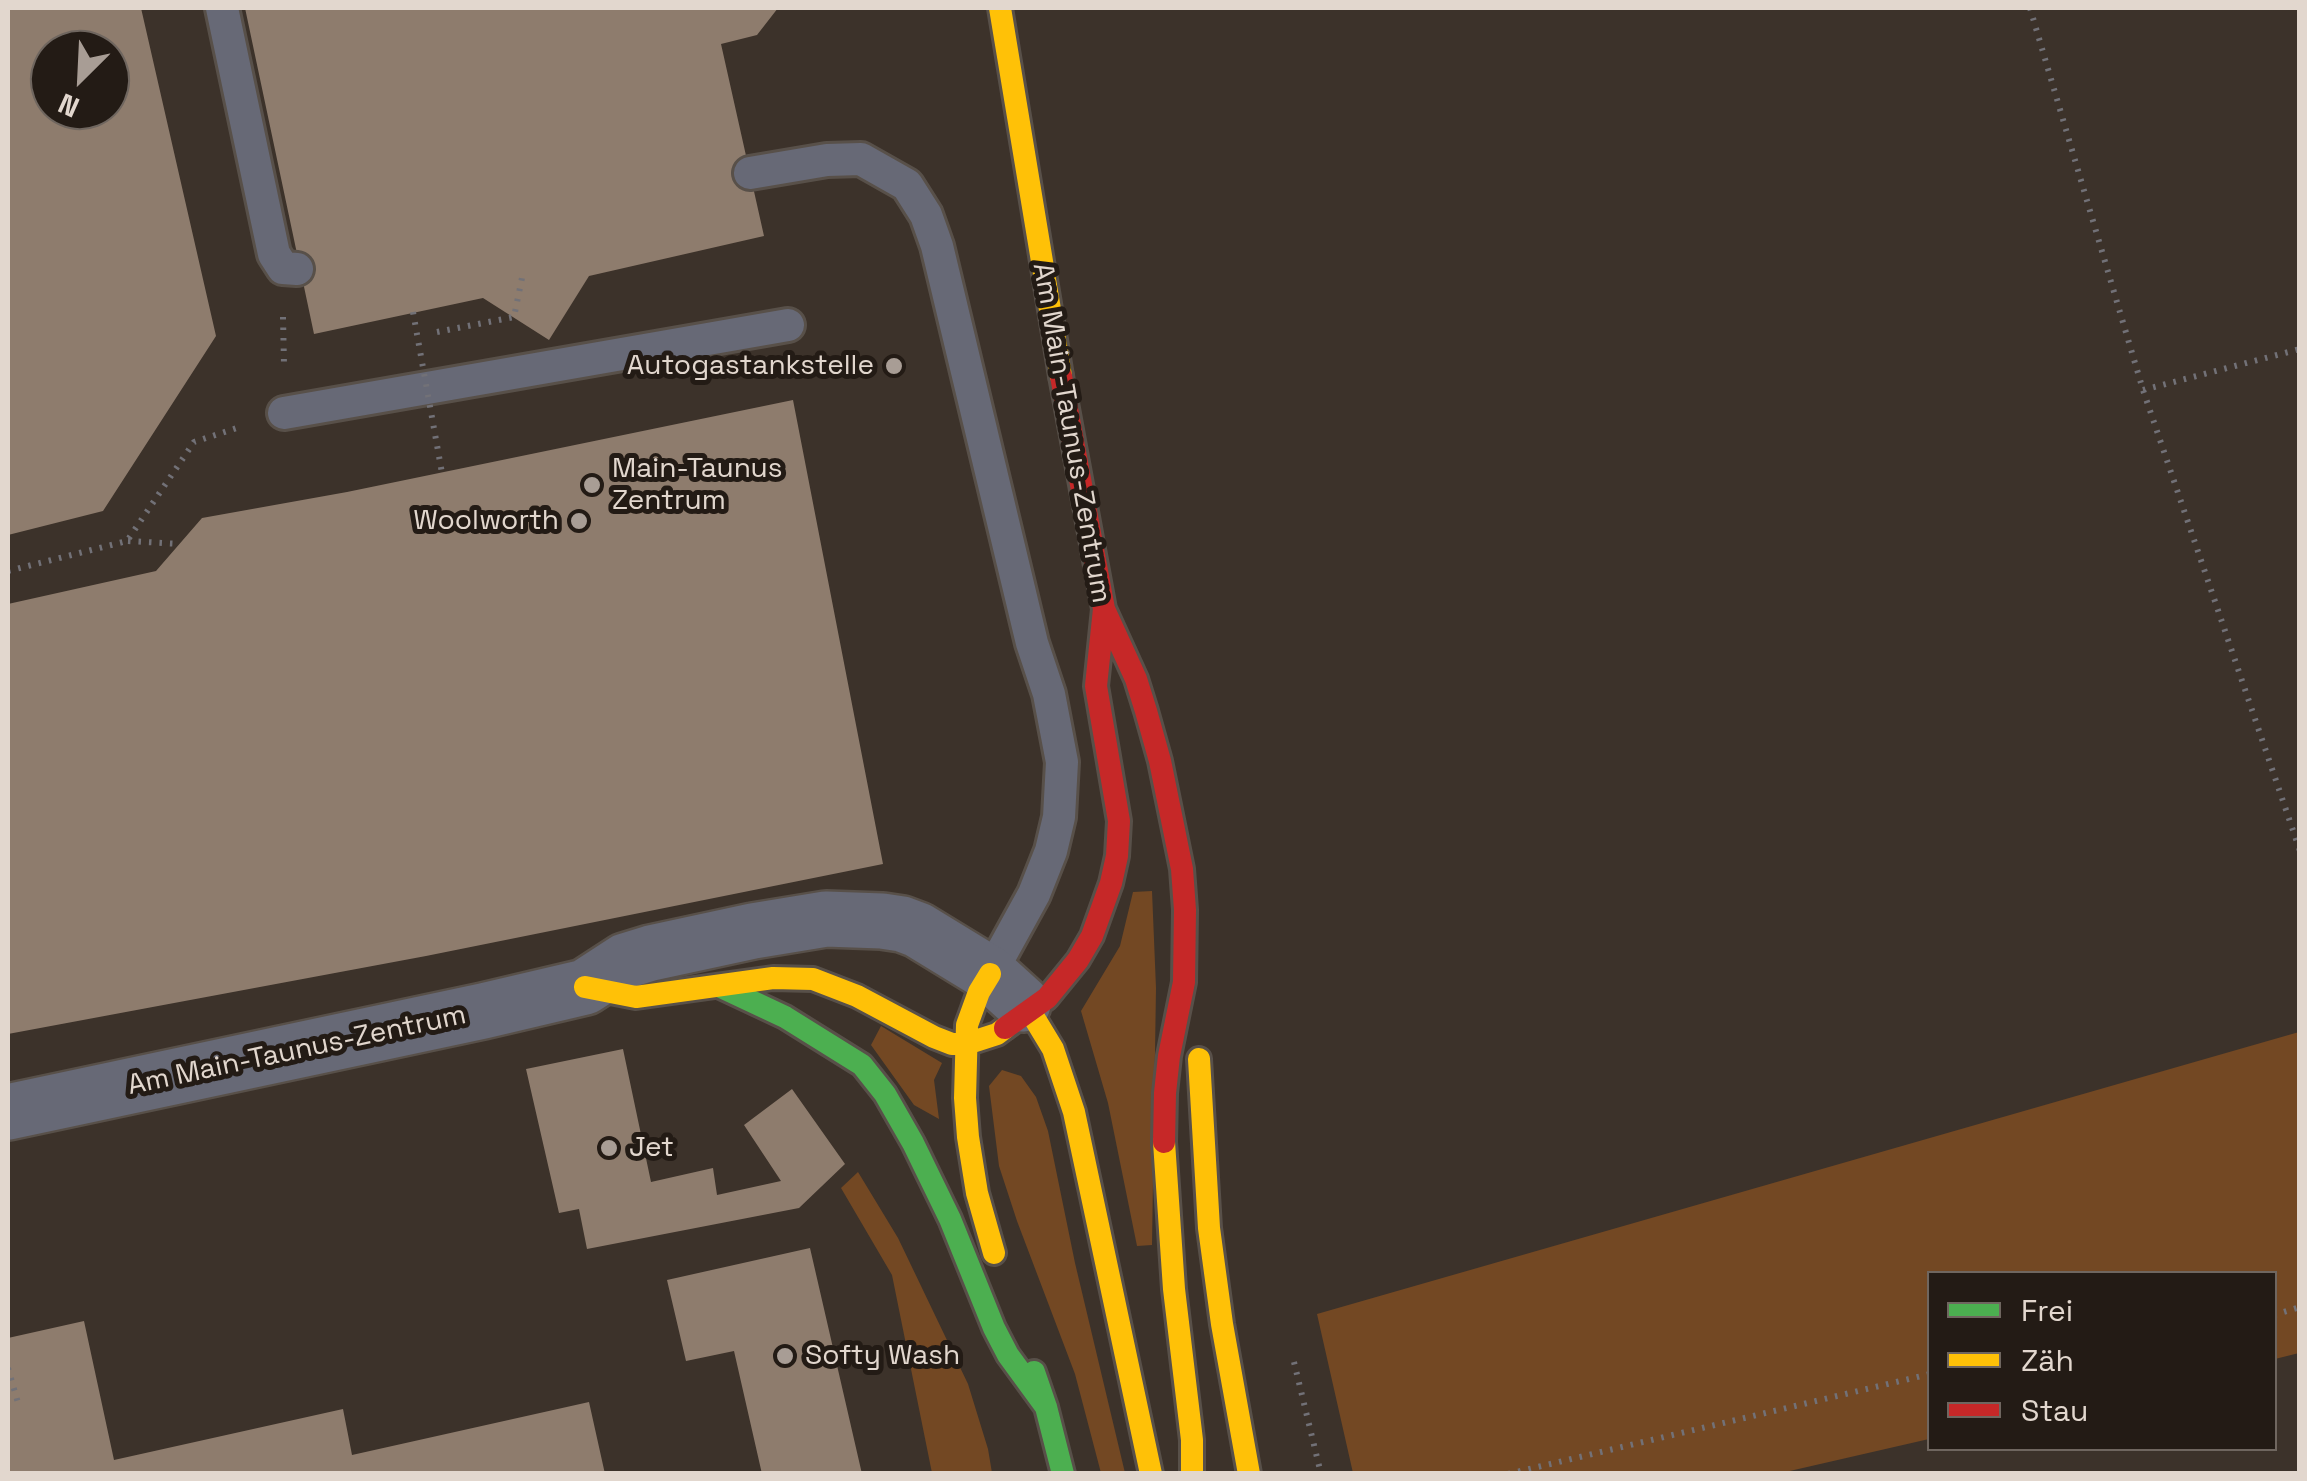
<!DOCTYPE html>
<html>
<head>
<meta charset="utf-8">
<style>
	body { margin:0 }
	#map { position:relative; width:2307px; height:1481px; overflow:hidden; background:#3c322a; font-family:"Space Grotesk",sans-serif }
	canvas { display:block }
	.frame { position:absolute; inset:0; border:10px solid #e2d7ce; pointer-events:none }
	.legend { position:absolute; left:1927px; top:1271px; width:350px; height:180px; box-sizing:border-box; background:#231b15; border:2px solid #6f665f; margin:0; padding:12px 18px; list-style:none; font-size:30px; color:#e2d7ce }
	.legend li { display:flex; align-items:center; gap:20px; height:50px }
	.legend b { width:50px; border:2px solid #6f665f }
	.north { position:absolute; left:30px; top:30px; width:100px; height:100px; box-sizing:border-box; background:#231b15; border:2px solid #6f665f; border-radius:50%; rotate:204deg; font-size:28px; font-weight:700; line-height:40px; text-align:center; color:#e2d7ce }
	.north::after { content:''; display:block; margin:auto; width:35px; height:45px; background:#a89d95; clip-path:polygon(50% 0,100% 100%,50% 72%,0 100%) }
</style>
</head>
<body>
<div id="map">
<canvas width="2307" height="1481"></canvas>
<div class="frame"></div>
<ul class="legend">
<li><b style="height:12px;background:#4caf50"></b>Frei</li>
<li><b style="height:12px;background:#ffc107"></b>Zäh</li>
<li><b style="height:12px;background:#c62828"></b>Stau</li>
</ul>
<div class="north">N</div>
</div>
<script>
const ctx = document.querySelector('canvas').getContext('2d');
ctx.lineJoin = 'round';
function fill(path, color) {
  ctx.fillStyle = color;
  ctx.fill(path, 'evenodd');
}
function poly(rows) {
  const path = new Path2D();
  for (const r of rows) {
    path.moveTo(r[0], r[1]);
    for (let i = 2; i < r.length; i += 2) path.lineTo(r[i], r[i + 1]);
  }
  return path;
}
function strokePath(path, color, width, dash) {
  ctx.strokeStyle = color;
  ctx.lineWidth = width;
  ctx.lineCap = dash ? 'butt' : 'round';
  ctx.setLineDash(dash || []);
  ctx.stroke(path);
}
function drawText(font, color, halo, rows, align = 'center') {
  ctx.font = font + ' "Space Grotesk",sans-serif';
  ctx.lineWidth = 10;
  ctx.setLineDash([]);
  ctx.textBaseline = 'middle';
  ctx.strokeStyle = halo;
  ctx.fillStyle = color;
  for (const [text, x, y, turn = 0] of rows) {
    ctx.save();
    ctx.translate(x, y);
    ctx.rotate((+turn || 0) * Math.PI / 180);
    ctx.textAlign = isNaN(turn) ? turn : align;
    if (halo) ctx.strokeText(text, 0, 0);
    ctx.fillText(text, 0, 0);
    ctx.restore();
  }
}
fill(poly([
	[1152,891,1156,988,1152,1245,1137,1246,1108,1103,1081,1011,1120,946,1133,892],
	[881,1026,942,1063,934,1080,939,1119,914,1105,871,1045],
	[2299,1032,2299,1353,2275,1359,2274,1274,1930,1274,1929,1439,1781,1473,1353,1473,1317,1314],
	[1002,1070,1021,1076,1036,1097,1048,1131,1075,1263,1125,1473,1101,1473,1075,1374,1017,1221,999,1166,989,1086],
	[858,1172,898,1238,968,1384,988,1449,992,1473,932,1473,892,1275,841,1188]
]), '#734823');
fill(poly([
	[8,8,141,8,216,336,103,511,8,535],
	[50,50,110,50,110,110,50,110],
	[245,8,778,8,757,35,721,44,764,236,589,276,549,340,483,298,314,334],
	[793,400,883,864,426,956,8,1034,8,604,156,571,202,518,347,492],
	[623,1049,651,1182,713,1168,717,1195,781,1181,744,1125,792,1089,845,1164,799,1208,587,1249,579,1209,559,1213,526,1069],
	[810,1248,862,1474,762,1474,734,1351,686,1361,667,1280],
	[84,1321,114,1460,343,1409,352,1455,589,1402,605,1474,8,1474,8,1338]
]), '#8e7c6d');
const lane = poly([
	[222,8,274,254,283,268,297,269],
	[750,173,827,160,861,159,907,185,926,215,937,246,1032,643,1049,694,1062,762,1059,817,1051,851,1034,894,990,974],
	[284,413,788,325]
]);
const street = poly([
	[8,1112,483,1011,585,987,625,961,651,953,753,931,826,919,882,921,902,924,918,930,990,974,1023,1004]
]);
const fast = poly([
	[719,986,785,1017,862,1065,885,1094,913,1143,950,1219,994,1328,1008,1355,1046,1407],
	[1034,1372,1046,1407,1063,1474]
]);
const slow = poly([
	[1000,8,1061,376],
	[990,974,979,992,967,1025,965,1098,968,1137,977,1193,994,1253],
	[585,987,636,997,773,978,813,979,857,996,934,1037,952,1044,966,1044,997,1034,1005,1028],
	[1030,1011,1053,1049,1074,1112,1151,1474],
	[1199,1059,1209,1228,1222,1324,1249,1474],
	[1164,1142,1174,1289,1192,1440,1192,1474]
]);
const jam = poly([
	[1104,609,1136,679,1146,711,1160,761,1182,869,1185,910,1184,982,1169,1056,1165,1093,1164,1142],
	[1005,1028,1047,998,1078,960,1092,936,1111,883,1117,856,1119,821,1096,686,1104,609,1061,376]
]);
strokePath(lane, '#585049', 38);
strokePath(street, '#585049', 60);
strokePath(fast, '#585049', 28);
strokePath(slow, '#585049', 28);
strokePath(jam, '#585049', 28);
strokePath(poly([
	[2030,8,2143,390,2300,851],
	[283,317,284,364],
	[437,332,514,317,523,273],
	[2143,390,2300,349],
	[128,541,180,544],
	[8,571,127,541,194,442,237,428],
	[2274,1315,2300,1307],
	[1294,1362,1321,1474],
	[8,1368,18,1403],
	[1508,1474,1930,1374]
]), '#727177', 6, [2.5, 8]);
strokePath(lane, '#676976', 32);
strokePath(street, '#676976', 55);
strokePath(fast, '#4caf50', 22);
strokePath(slow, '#ffc107', 22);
strokePath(jam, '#c62828', 22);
strokePath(poly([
	[413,312,442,473]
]), '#727177', 6, [2.5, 8]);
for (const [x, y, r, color] of [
	[894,366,10,"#a89d95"],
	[592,485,10,"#a89d95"],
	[579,521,10,"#a89d95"],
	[609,1148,10,"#a89d95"],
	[785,1356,10,"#a89d95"]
]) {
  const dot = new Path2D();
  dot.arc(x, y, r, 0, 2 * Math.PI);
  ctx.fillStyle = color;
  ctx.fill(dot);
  strokePath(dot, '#231b15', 4);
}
drawText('28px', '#e2d7ce', '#231b15', [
	["Autogastankstelle",874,366,"right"],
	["Main-Taunus",612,469],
	["Zentrum",612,501],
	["Woolworth",559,521,"right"],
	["Jet",629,1148],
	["Softy Wash",805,1356]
], 'left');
drawText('28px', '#e2d7ce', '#231b15', [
	["Am Main-Taunus-Zentrum",1071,433,80],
	["Am Main-Taunus-Zentrum",297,1051,-12]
]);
</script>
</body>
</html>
